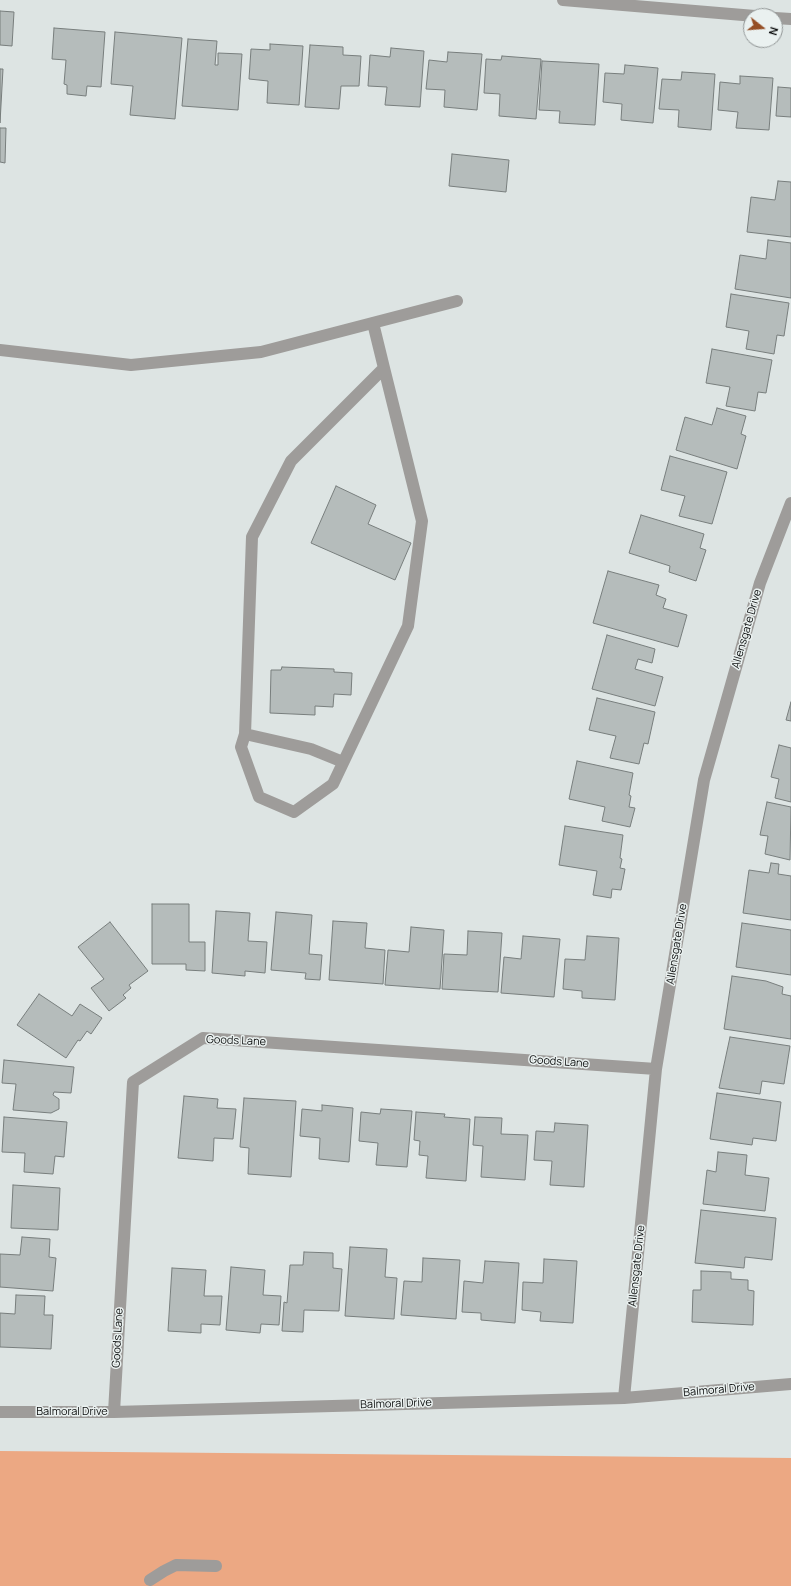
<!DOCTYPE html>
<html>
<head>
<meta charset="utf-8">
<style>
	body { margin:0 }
	#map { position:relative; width:791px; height:1586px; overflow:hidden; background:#dde4e3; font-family:Manrope,sans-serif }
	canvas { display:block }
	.north { position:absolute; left:743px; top:8px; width:40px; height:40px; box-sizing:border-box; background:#eaf1f0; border:1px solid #919696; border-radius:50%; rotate:107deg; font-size:11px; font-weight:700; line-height:16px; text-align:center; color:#0c0e0e }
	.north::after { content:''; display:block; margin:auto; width:14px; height:18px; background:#954f26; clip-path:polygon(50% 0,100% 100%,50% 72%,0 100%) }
</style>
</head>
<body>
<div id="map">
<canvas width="791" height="1586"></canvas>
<div class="north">N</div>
</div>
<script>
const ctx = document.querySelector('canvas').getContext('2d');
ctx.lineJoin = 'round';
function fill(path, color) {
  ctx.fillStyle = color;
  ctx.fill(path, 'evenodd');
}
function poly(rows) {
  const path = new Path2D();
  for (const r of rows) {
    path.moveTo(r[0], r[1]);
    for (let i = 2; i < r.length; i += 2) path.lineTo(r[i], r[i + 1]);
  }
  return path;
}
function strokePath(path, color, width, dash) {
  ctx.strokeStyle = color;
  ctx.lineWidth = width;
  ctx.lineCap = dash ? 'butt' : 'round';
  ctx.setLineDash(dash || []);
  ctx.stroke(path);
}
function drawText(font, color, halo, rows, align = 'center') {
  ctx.font = font + ' Manrope,sans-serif';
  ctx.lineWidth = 3;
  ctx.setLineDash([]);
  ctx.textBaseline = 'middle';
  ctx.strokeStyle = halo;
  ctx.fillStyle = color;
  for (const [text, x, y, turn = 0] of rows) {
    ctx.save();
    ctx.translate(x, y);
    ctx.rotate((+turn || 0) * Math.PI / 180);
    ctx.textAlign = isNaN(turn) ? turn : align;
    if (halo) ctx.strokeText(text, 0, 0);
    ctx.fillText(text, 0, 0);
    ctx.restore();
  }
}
fill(poly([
	[0,1451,791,1458,791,1586,0,1586]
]), '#eca883');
const building = poly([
	[0,11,14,12,12,46,0,45,0,11],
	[54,28,105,32,101,87,87,86,86,96,67,94,67,85,64,84,66,60,52,59,54,28],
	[115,32,182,38,175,119,130,115,133,86,111,84,115,32],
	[188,39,217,41,215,65,218,65,218,53,242,54,238,110,182,106,188,39],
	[270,44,303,46,299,105,267,103,268,81,249,79,251,49,270,50,270,44],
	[310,45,343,47,343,55,361,56,359,86,341,86,339,109,305,107,310,45],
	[391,48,424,51,420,107,385,105,387,87,368,86,370,55,390,57,391,48],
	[448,52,482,54,477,110,444,107,445,90,426,89,429,60,447,62,448,52],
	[502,56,541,59,536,119,499,116,500,94,484,93,486,59,501,60,502,56],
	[542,61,599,64,595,125,559,123,560,111,539,110,542,61],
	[625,65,658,68,653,123,621,120,622,104,603,102,605,73,624,74,625,65],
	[0,69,3,69,0,123,0,69],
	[682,72,715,74,711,130,678,127,679,110,659,109,662,79,681,80,682,72],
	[740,76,773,78,769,130,736,128,738,112,718,110,720,82,740,84,740,76],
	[778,87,791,88,791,117,776,116,778,87],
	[0,128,6,128,5,163,0,162,0,128],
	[452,154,509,160,506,192,449,186,452,154],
	[778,181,791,182,791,237,747,232,751,197,775,200,778,181],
	[768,240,791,243,791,298,735,289,740,255,766,259,768,240],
	[731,294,789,303,784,336,777,335,774,354,746,349,749,331,726,327,731,294],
	[712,349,772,360,766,393,758,392,755,411,726,406,730,387,706,383,712,349],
	[717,408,746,416,741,434,746,436,737,469,676,450,685,417,712,425,717,408],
	[670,456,727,472,712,524,679,516,685,496,661,490,670,456],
	[336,486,376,505,368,524,411,543,395,580,311,543,336,486],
	[641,515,704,534,700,548,706,550,696,581,669,572,670,566,629,553,641,515],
	[608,571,659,585,656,595,666,599,663,608,687,615,678,647,593,623,608,571],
	[607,635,655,649,652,663,638,659,635,669,663,677,655,706,592,689,607,635],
	[282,667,334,669,334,672,352,673,351,695,334,694,333,707,315,706,315,715,270,713,271,670,281,670,282,667],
	[597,698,655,712,648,744,644,743,639,764,610,758,616,736,589,730,597,698],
	[791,702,791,721,786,720,791,702],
	[779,745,791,748,791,802,775,798,779,779,771,777,779,745],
	[577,761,633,773,629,795,631,796,629,807,635,808,630,827,602,821,605,807,569,799,577,761],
	[767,802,791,807,790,860,765,854,768,836,760,835,767,802],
	[565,826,623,835,620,858,622,859,620,868,625,869,621,890,612,889,611,898,593,895,597,871,559,865,565,826],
	[771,863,779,864,778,874,791,876,791,920,743,913,749,870,769,873,771,863],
	[152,904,189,904,189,942,205,942,205,971,186,970,186,964,152,964,152,904],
	[216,911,250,913,248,941,267,942,265,973,245,971,245,976,212,973,216,911],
	[276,912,312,915,309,954,322,955,320,980,305,979,306,973,271,970,276,912],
	[333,921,367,923,365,948,385,950,383,984,329,980,333,921],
	[110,922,148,971,129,985,131,988,123,995,126,998,109,1011,91,988,104,979,78,947,110,922],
	[742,923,791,930,791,975,736,967,742,923],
	[411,927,444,930,440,989,385,985,388,950,409,952,411,927],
	[468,931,502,933,498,992,442,989,444,954,467,955,468,931],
	[523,936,560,939,554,997,501,993,504,957,521,959,523,936],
	[587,936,619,938,615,1000,582,998,582,991,563,989,565,959,585,960,587,936],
	[732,976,766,981,783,987,782,994,791,996,791,1039,724,1029,732,976],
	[39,994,72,1016,80,1004,102,1018,91,1034,87,1031,80,1041,78,1040,66,1058,17,1025,39,994],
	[730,1037,790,1046,784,1084,762,1081,760,1094,719,1088,730,1037],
	[4,1060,74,1067,71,1093,54,1092,53,1095,59,1099,59,1109,51,1113,13,1110,16,1084,2,1083,4,1060],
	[717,1093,781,1102,776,1141,753,1138,752,1145,710,1139,717,1093],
	[184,1096,218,1099,217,1108,236,1109,233,1139,214,1138,213,1161,178,1158,184,1096],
	[244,1098,296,1101,291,1177,248,1174,249,1148,240,1147,244,1098],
	[322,1105,353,1108,349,1162,319,1159,320,1138,300,1136,302,1109,322,1111,322,1105],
	[381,1109,412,1111,407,1167,376,1165,378,1143,359,1141,361,1112,380,1114,381,1109],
	[416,1112,445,1114,444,1117,470,1119,466,1181,426,1178,428,1156,419,1155,420,1141,414,1140,416,1112],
	[4,1117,67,1122,64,1157,55,1156,53,1174,24,1172,25,1153,2,1152,4,1117],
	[475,1117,502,1118,501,1134,528,1135,525,1180,481,1177,483,1146,473,1145,475,1117],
	[555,1123,588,1125,584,1187,550,1185,552,1161,534,1160,536,1131,554,1132,555,1123],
	[718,1152,747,1155,745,1175,769,1178,765,1211,703,1204,707,1170,716,1172,718,1152],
	[13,1185,60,1188,58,1230,11,1228,13,1185],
	[701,1210,776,1218,772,1260,745,1257,744,1268,695,1263,701,1210],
	[22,1237,50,1239,49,1257,56,1258,53,1291,0,1287,0,1254,20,1255,22,1237],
	[350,1247,387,1249,385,1277,397,1278,394,1319,345,1316,350,1247],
	[304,1252,333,1253,333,1268,342,1269,339,1311,304,1310,303,1332,282,1331,284,1302,287,1303,290,1265,303,1265,304,1252],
	[423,1258,460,1260,456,1319,401,1315,404,1281,422,1282,423,1258],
	[544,1259,577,1261,573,1323,540,1321,541,1312,522,1310,523,1282,543,1283,544,1259],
	[485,1261,519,1263,515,1323,481,1320,481,1313,462,1312,464,1281,483,1283,485,1261],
	[231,1267,265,1270,263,1295,281,1296,279,1325,261,1324,260,1333,226,1330,231,1267],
	[172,1268,206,1270,204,1296,222,1296,220,1325,201,1324,201,1333,168,1331,172,1268],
	[701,1271,731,1272,731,1279,748,1280,748,1290,754,1291,753,1325,692,1322,693,1290,701,1290,701,1271],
	[16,1295,45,1296,44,1315,53,1315,51,1349,0,1347,0,1313,15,1314,16,1295]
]);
fill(building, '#b5bcbb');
strokePath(building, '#787e7d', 1);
strokePath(poly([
	[563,0,755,16],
	[775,18,791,19],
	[373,323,384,368,422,521,408,626,333,784,294,812,259,797,241,747,245,734,252,537,291,461,384,368],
	[0,350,131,365,261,352,457,301],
	[245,734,311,749,343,762],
	[624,1398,656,1069,704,780,760,583,791,503],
	[0,1412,114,1412,624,1398,791,1384],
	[114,1412,133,1082,203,1038,656,1069],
	[150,1580,164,1571,176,1565,216,1566]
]), '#9e9c9a', 12);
drawText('11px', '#0c0e0e', '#eaf1f0', [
	["Allensgate Drive",747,629,-74],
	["Allensgate Drive",677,944,-81],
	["Goods Lane",236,1041,2],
	["Goods Lane",559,1062,4],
	["Allensgate Drive",637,1266,-84],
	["Goods Lane",118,1338,-87],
	["Balmoral Drive",719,1390,-5],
	["Balmoral Drive",396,1404,-2],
	["Balmoral Drive",72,1412]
]);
</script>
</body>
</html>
